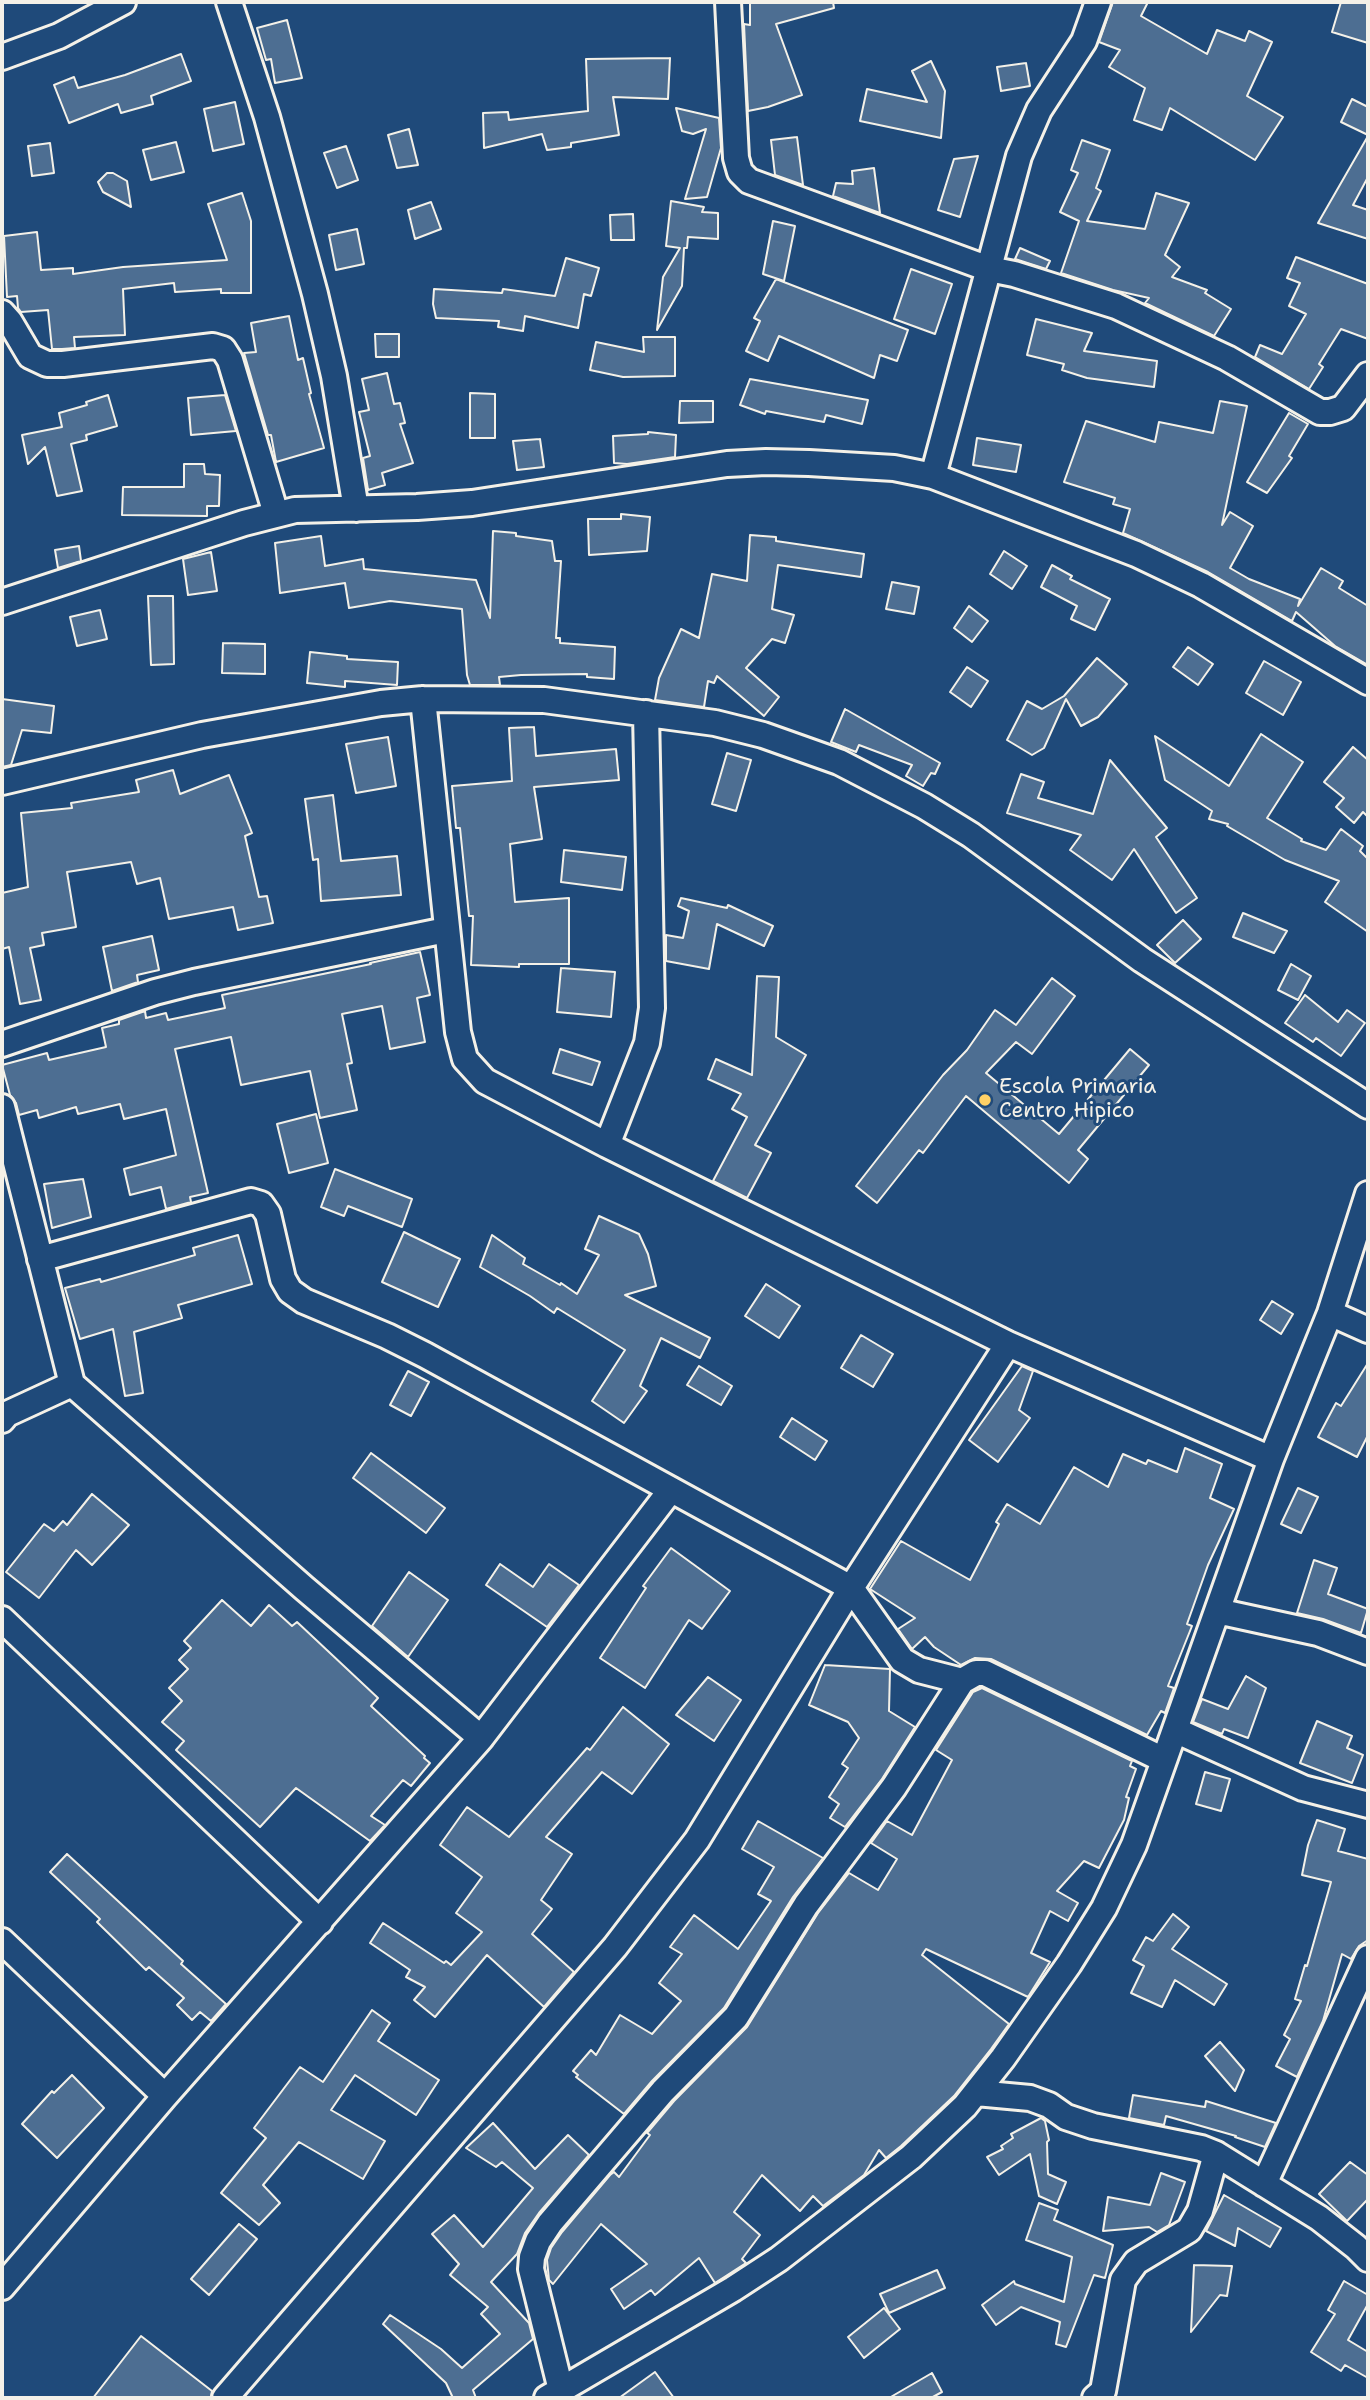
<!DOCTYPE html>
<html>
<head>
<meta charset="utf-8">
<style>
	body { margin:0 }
	#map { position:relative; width:1370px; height:2400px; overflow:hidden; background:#1f4a7a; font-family:"Shantell Sans",sans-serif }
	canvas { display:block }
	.frame { position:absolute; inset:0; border:4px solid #f4f1e8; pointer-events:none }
</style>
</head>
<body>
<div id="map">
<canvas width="1370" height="2400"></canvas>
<div class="frame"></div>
</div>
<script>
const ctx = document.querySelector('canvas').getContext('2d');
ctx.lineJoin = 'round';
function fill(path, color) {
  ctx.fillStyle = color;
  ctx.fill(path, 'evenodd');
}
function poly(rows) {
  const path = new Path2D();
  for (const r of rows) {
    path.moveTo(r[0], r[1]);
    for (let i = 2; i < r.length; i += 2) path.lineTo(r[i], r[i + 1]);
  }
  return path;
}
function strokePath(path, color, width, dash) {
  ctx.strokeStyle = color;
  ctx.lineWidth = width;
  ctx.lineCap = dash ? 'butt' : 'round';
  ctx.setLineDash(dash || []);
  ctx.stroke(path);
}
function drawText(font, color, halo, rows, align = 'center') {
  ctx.font = font + ' "Shantell Sans",sans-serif';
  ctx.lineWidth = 6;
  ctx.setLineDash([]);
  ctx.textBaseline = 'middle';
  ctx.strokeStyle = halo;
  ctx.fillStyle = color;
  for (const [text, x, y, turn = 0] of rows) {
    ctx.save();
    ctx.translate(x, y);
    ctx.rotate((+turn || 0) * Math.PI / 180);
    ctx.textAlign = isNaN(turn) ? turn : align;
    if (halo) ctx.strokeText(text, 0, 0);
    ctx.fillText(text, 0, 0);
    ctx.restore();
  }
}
const building = poly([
	[750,2,833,2,834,8,776,24,802,95,768,107,748,111,744,24,750,25,750,2],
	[1113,2,1148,2,1141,16,1207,54,1217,30,1245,41,1249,31,1272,42,1247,96,1283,117,1255,160,1170,108,1162,130,1134,120,1145,88,1109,67,1120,50,1099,42,1113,2],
	[1341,2,1368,2,1368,43,1332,32,1341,2],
	[287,20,302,78,275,83,271,59,266,60,257,28,287,20],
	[181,54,191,81,151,96,153,104,121,113,118,104,69,123,54,85,74,77,78,88,125,75,181,54],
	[670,58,668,99,613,97,619,135,571,143,571,147,547,150,542,134,484,148,483,113,508,112,509,120,588,111,586,59,670,58],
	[931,61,945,91,941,138,860,121,867,89,927,102,912,71,931,61],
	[1026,63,1030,86,1001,91,997,67,1026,63],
	[1352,99,1368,107,1368,135,1341,122,1352,99],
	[235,102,244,144,213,151,204,109,235,102],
	[676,108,719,118,721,148,707,197,685,199,706,129,693,134,682,131,676,108],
	[409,129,418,165,397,168,388,135,409,129],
	[1368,136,1368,177,1353,205,1368,210,1368,239,1318,223,1368,136],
	[797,137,803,185,775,175,771,140,797,137],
	[1082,140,1110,150,1096,188,1101,191,1087,221,1145,229,1156,193,1189,203,1165,255,1180,267,1172,277,1207,290,1205,293,1231,309,1214,336,1145,303,1149,298,1113,290,1061,273,1079,221,1060,212,1078,173,1071,170,1082,140],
	[176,142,184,172,151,180,143,150,176,142],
	[50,143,54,173,32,176,28,146,50,143],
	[346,146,358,180,337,188,324,153,346,146],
	[978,156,960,217,938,210,954,159,978,156],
	[874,168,880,213,833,196,836,183,853,184,852,171,874,168],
	[107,173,113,173,127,181,131,207,103,192,98,182,107,173],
	[242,193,251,221,251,293,221,293,221,289,175,292,174,283,123,289,125,335,74,337,75,348,62,349,52,349,48,310,21,312,18,308,17,296,7,297,4,236,37,232,41,270,73,268,73,274,123,267,227,260,208,204,242,193],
	[671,201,704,207,702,212,718,213,718,239,688,237,687,248,684,248,682,286,657,330,663,277,680,248,666,246,671,201],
	[431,202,441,229,415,239,408,210,431,202],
	[633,214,634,240,611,240,610,215,633,214],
	[773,221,795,226,784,281,763,274,773,221],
	[357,229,364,264,336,270,329,235,357,229],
	[1020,248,1050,261,1046,269,1015,259,1020,248],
	[1296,257,1368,284,1368,339,1341,329,1319,364,1323,367,1309,389,1255,357,1260,345,1282,354,1306,314,1289,306,1300,283,1287,278,1296,257],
	[566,258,599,268,591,296,584,294,578,328,525,316,523,331,498,327,499,321,436,318,433,304,434,289,502,293,503,289,555,296,566,258],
	[911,269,952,284,935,334,894,319,911,269],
	[776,279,908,330,897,361,880,355,874,378,779,336,768,361,746,351,760,321,754,318,776,279],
	[289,316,298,360,303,358,311,393,309,394,324,448,276,462,271,435,268,435,244,353,256,352,251,323,289,316],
	[1036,319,1092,333,1084,351,1157,361,1154,387,1087,378,1062,370,1064,364,1027,355,1036,319],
	[375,334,399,334,399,357,376,357,375,334],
	[643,337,675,337,675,376,623,377,590,370,596,342,644,352,643,337],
	[387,373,394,404,400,403,405,423,400,424,413,463,382,473,385,485,368,490,363,458,370,456,359,412,369,410,362,379,387,373],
	[750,379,868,400,862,424,826,415,824,422,766,411,765,414,740,405,750,379],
	[470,393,495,394,495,438,470,438,470,393],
	[108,395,117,426,86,435,87,440,71,444,82,491,57,496,45,447,28,464,22,435,62,427,59,413,87,405,86,402,108,395],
	[225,395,236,431,191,435,188,398,225,395],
	[680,401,713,401,713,422,679,423,680,401],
	[1220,401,1247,406,1222,525,1230,512,1253,526,1230,568,1249,579,1300,599,1298,606,1321,568,1343,581,1339,588,1368,606,1368,665,1335,646,1296,612,1292,621,1208,572,1123,533,1130,509,1113,504,1115,498,1064,482,1086,421,1155,442,1159,422,1213,433,1220,401],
	[1289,413,1308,424,1289,456,1292,458,1267,493,1247,482,1289,413],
	[648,432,676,435,675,457,627,464,614,463,613,436,648,434,648,432],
	[977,438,1021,445,1016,472,973,465,977,438],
	[540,439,544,467,517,470,513,441,540,439],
	[184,464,204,464,205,474,220,475,219,506,207,506,207,516,122,515,123,487,184,487,184,464],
	[621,514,650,517,647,551,589,555,588,519,621,519,621,514],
	[493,531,516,533,516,536,552,541,555,561,561,561,556,638,560,638,560,643,615,647,614,679,587,677,587,674,521,675,499,677,500,685,470,685,467,675,462,609,390,601,349,608,345,583,280,593,275,543,321,536,325,566,363,559,364,569,476,580,490,618,493,531],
	[750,535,776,537,776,541,864,554,861,577,778,565,772,609,794,615,785,643,772,639,746,668,779,697,764,716,717,676,714,683,708,681,704,707,655,700,659,678,681,629,699,638,712,574,747,581,750,535],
	[79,546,81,561,58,568,55,550,79,546],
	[1004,551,1027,566,1012,589,990,574,1004,551],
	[211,552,217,591,188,595,183,559,211,552],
	[1052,565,1072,576,1070,579,1110,599,1095,630,1071,619,1077,606,1041,587,1052,565],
	[892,582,919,587,914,614,886,609,892,582],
	[148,596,173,596,174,664,151,665,148,596],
	[969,606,988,621,972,642,954,628,969,606],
	[100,610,107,639,77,646,70,617,100,610],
	[223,643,265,644,265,674,222,673,223,643],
	[1188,647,1213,664,1198,685,1173,667,1188,647],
	[310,652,347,656,347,659,398,662,397,685,345,681,345,687,307,683,310,652],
	[1097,658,1127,684,1098,717,1081,726,1066,699,1044,748,1032,755,1007,740,1027,701,1042,709,1064,696,1097,658],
	[1264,661,1301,682,1283,715,1246,693,1264,661],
	[967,667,988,681,971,707,950,692,967,667],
	[2,699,54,706,51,733,22,730,11,765,2,767,2,699],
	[845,709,940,763,935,774,931,773,923,786,906,776,912,765,859,745,856,752,831,742,845,709],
	[534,727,536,756,616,749,619,780,534,787,542,839,510,844,515,902,569,898,569,964,519,964,519,967,471,965,473,916,469,916,460,828,456,828,452,786,512,781,509,728,534,727],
	[1261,734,1303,762,1267,818,1302,839,1301,841,1326,850,1341,829,1363,846,1360,851,1368,859,1368,932,1325,902,1339,881,1285,860,1227,826,1228,824,1209,819,1212,811,1165,780,1155,736,1229,786,1261,734],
	[388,737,396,786,356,793,346,744,388,737],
	[1353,747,1368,760,1368,817,1363,812,1354,823,1336,807,1344,798,1324,782,1353,747],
	[727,753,751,760,736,811,712,804,727,753],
	[1110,760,1167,828,1156,837,1197,898,1176,913,1134,849,1112,880,1070,850,1081,835,1007,813,1021,774,1044,782,1038,798,1093,814,1110,760],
	[173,770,180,794,229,775,252,833,245,836,259,897,267,896,273,923,238,930,233,907,169,919,160,878,137,884,131,862,67,872,76,927,42,933,44,945,30,948,41,1000,20,1004,9,947,2,949,2,893,28,887,21,813,72,808,71,803,139,792,136,780,173,770],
	[333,795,341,861,397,856,401,895,321,901,318,859,313,860,305,799,333,795],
	[564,850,626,857,622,890,561,882,564,850],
	[681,898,727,908,728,905,773,926,764,946,717,924,709,969,666,961,666,935,683,938,689,911,678,906,681,898],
	[1243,913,1287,931,1274,953,1233,937,1243,913],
	[1183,920,1201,939,1175,963,1157,945,1183,920],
	[152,936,159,970,137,975,138,982,112,991,103,947,152,936],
	[420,952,430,995,417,998,425,1042,390,1049,382,1006,342,1014,352,1063,347,1064,357,1110,320,1118,310,1071,241,1085,231,1037,175,1049,208,1193,190,1197,191,1202,166,1209,161,1187,130,1195,124,1169,176,1155,166,1109,124,1119,120,1104,78,1114,76,1107,39,1118,37,1110,19,1115,16,1103,10,1095,2,1065,47,1053,49,1060,106,1047,102,1028,119,1024,119,1020,145,1011,146,1018,166,1013,168,1020,225,1008,222,995,371,964,370,963,420,952],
	[1291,964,1311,976,1298,1000,1278,990,1291,964],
	[561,968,615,972,611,1017,557,1012,561,968],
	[757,976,779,977,776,1037,806,1055,755,1145,771,1153,747,1198,713,1181,747,1117,732,1109,741,1094,708,1079,716,1059,752,1075,757,976],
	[1052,978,1075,996,1032,1054,1016,1042,986,1073,1059,1134,1130,1049,1149,1065,1078,1150,1088,1159,1069,1183,966,1096,923,1153,919,1150,877,1203,856,1186,943,1075,967,1050,995,1010,1016,1025,1052,978],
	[1305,995,1338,1022,1347,1010,1365,1023,1341,1056,1316,1038,1313,1042,1285,1023,1305,995],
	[560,1049,600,1062,592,1085,553,1073,560,1049],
	[316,1114,328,1163,289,1173,277,1124,316,1114],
	[335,1169,412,1199,402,1227,348,1206,344,1216,321,1207,335,1169],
	[83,1179,91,1217,52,1228,44,1184,83,1179],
	[599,1216,639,1234,648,1254,656,1286,625,1295,710,1338,700,1358,661,1338,640,1386,647,1391,624,1423,592,1401,625,1350,557,1308,554,1313,530,1296,480,1267,492,1235,525,1258,523,1264,560,1285,561,1283,577,1294,599,1255,585,1249,599,1216],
	[404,1232,460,1259,438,1307,382,1282,404,1232],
	[238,1235,252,1284,178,1305,182,1318,134,1332,143,1393,125,1396,113,1329,80,1339,65,1288,100,1279,101,1282,195,1255,193,1248,238,1235],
	[766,1284,800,1306,779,1338,745,1316,766,1284],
	[1272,1301,1293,1314,1281,1334,1260,1320,1272,1301],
	[861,1335,893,1354,873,1387,841,1368,861,1335],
	[1368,1363,1368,1435,1357,1457,1318,1437,1336,1403,1341,1406,1368,1363],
	[699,1366,732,1386,721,1405,687,1385,699,1366],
	[1022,1366,1033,1371,1019,1410,1030,1418,998,1462,969,1440,1022,1366],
	[408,1371,429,1382,411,1416,390,1405,408,1371],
	[792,1418,827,1441,815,1460,780,1437,792,1418],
	[1185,1448,1222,1464,1210,1498,1234,1509,1208,1565,1187,1624,1192,1626,1168,1686,1174,1688,1165,1713,1161,1711,1147,1735,991,1659,975,1658,961,1665,934,1647,925,1637,912,1649,898,1629,915,1618,870,1589,901,1541,970,1580,999,1524,996,1522,1007,1504,1040,1524,1074,1467,1108,1487,1123,1454,1146,1464,1148,1460,1177,1472,1185,1448],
	[371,1453,445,1508,426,1533,353,1478,371,1453],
	[1298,1488,1318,1497,1301,1533,1281,1524,1298,1488],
	[92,1494,129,1525,92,1565,76,1550,39,1598,6,1572,44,1524,54,1531,63,1521,67,1525,92,1494],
	[671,1548,730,1591,702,1629,689,1620,645,1688,600,1658,646,1588,643,1586,671,1548],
	[1314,1560,1337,1568,1328,1594,1368,1609,1361,1633,1323,1619,1297,1613,1314,1560],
	[500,1564,533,1587,549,1564,579,1585,547,1627,486,1585,500,1564],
	[409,1572,448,1600,408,1657,372,1626,409,1572],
	[222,1600,251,1626,269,1605,292,1626,297,1622,378,1698,371,1706,425,1756,424,1758,430,1763,411,1786,403,1780,371,1816,385,1825,370,1841,296,1788,260,1827,176,1750,184,1741,162,1722,182,1701,169,1688,188,1669,179,1660,191,1648,184,1641,222,1600],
	[825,1665,890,1669,889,1711,915,1727,882,1779,845,1827,830,1818,839,1804,829,1797,848,1768,842,1764,859,1738,848,1722,809,1705,825,1665],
	[1246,1676,1266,1688,1248,1738,1224,1729,1222,1734,1193,1722,1202,1699,1228,1709,1246,1676],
	[708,1677,741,1700,714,1741,676,1715,708,1677],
	[982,1688,1132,1761,1130,1766,1136,1769,1126,1797,1129,1798,1124,1820,1099,1868,1084,1861,1057,1891,1078,1903,1068,1921,1050,1911,1031,1953,1050,1962,1028,1997,926,1949,922,1955,1009,2024,991,2049,954,2096,901,2146,886,2158,879,2150,864,2175,823,2206,813,2196,800,2211,762,2175,734,2212,760,2235,742,2259,746,2263,715,2283,699,2258,655,2295,651,2290,624,2309,611,2289,647,2264,601,2224,553,2284,549,2280,547,2260,551,2248,562,2232,610,2175,614,2172,619,2177,650,2135,647,2133,674,2101,747,2027,818,1913,849,1873,878,1890,897,1859,871,1843,887,1821,912,1835,952,1760,936,1750,973,1692,982,1688],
	[623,1707,669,1744,632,1794,602,1772,546,1837,572,1854,541,1900,552,1909,532,1934,574,1972,544,2007,487,1955,435,2017,414,2000,425,1987,406,1977,410,1970,370,1943,383,1923,444,1963,446,1961,451,1965,482,1932,456,1913,482,1877,440,1845,467,1807,509,1837,587,1748,590,1750,623,1707],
	[1317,1721,1352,1736,1347,1748,1363,1755,1352,1783,1300,1763,1317,1721],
	[1205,1772,1230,1779,1221,1811,1196,1804,1205,1772],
	[1317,1820,1345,1829,1338,1851,1368,1859,1368,1940,1359,1946,1351,1959,1342,1954,1323,2021,1297,2077,1276,2066,1290,2039,1284,2035,1301,2001,1295,1999,1305,1965,1307,1966,1331,1882,1302,1875,1308,1845,1317,1820],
	[758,1821,823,1858,793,1897,724,2008,652,2081,624,2114,576,2077,578,2075,573,2071,591,2050,596,2055,620,2015,652,2034,681,2001,659,1983,682,1954,670,1947,694,1915,738,1949,771,1901,758,1894,774,1867,742,1849,758,1821],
	[67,1854,183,1961,181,1964,226,2004,211,2021,200,2012,192,2020,177,2005,184,1998,149,1967,146,1970,97,1922,100,1919,50,1872,67,1854],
	[1173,1914,1189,1927,1172,1949,1227,1984,1214,2005,1175,1980,1162,2007,1131,1993,1144,1966,1133,1960,1146,1937,1153,1941,1173,1914],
	[372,2010,390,2023,378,2041,439,2080,416,2115,355,2075,331,2110,385,2141,363,2179,299,2142,263,2185,280,2203,259,2225,221,2193,266,2138,254,2128,300,2067,323,2082,372,2010],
	[1220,2042,1244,2070,1235,2091,1205,2056,1220,2042],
	[72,2075,104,2108,57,2158,22,2124,52,2091,54,2093,72,2075],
	[1133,2095,1205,2107,1206,2101,1276,2123,1265,2147,1235,2137,1236,2136,1166,2116,1164,2125,1129,2118,1133,2095],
	[1041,2118,1045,2121,1049,2140,1047,2142,1048,2174,1066,2182,1057,2204,1039,2196,1030,2154,999,2175,987,2157,1003,2149,1001,2146,1013,2138,1011,2134,1041,2118],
	[493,2123,535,2169,568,2135,589,2155,539,2213,525,2233,517,2254,491,2282,529,2323,533,2339,473,2390,476,2398,453,2398,446,2383,383,2324,390,2315,441,2349,462,2368,500,2334,481,2314,488,2307,450,2275,459,2264,432,2234,454,2215,483,2247,533,2188,502,2162,496,2167,466,2148,493,2123],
	[1350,2162,1368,2175,1368,2199,1347,2221,1319,2194,1350,2162],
	[1161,2173,1185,2182,1169,2225,1157,2232,1149,2227,1103,2231,1108,2197,1150,2205,1161,2173],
	[1224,2195,1281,2228,1270,2247,1238,2228,1235,2246,1206,2231,1224,2195],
	[1039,2203,1058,2210,1054,2220,1113,2245,1105,2278,1094,2275,1066,2347,1056,2344,1060,2322,1021,2307,996,2325,982,2305,1014,2281,1015,2284,1064,2302,1072,2257,1026,2240,1039,2203],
	[239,2224,257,2239,209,2295,191,2279,239,2224],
	[1194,2265,1232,2266,1227,2296,1220,2295,1191,2332,1194,2265],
	[937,2270,945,2288,889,2313,880,2294,937,2270],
	[1344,2281,1368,2295,1368,2304,1348,2340,1368,2352,1368,2378,1345,2365,1341,2371,1311,2352,1335,2314,1328,2310,1344,2281],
	[884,2308,900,2329,864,2358,848,2337,884,2308],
	[141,2336,212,2391,211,2398,93,2398,141,2336],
	[655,2372,674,2398,619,2398,655,2372],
	[932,2373,942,2392,931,2398,889,2398,932,2373]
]);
fill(building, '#4d6e92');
strokePath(building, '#f4f1e8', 2);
const minor = poly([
	[229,2,267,117,315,294,334,376,356,509],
	[728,2,736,158,740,172,749,181,989,269,1014,274,1116,306,1227,358,1320,412,1330,412,1343,408,1368,375],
	[2,57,59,36,123,2],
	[2,313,10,322,30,356,47,364,63,364,213,346,223,349,230,360,276,514],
	[933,476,1019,156,1039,110,1084,41,1098,2],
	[2,602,244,523,295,510,417,507,472,503,727,464,766,462,809,463,894,468,933,476,1136,554,1201,585,1368,682],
	[423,699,458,1032,465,1059,485,1081,607,1145,1008,1344,1271,1459],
	[2,782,202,735,381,703,423,699,544,700,715,723,763,735,839,762,924,806,971,835,1142,960,1368,1106],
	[2,1044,155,992,194,982,446,930],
	[2,1107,72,1384,304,1588,481,1738],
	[607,1145,647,1043,652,1008,646,713],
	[40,1259,251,1201,261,1204,268,1214,283,1279,290,1291,304,1301,387,1336,425,1355,851,1588,902,1660,919,1670,962,1681],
	[1330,1313,1368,1330],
	[2,1420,7,1414,72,1384],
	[1217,1611,1318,1633,1368,1652],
	[2,1619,320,1922],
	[1175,1730,1303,1788,1368,1805],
	[2,1941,165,2096],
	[976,2093,1030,2098,1049,2105,1066,2117,1093,2126,1201,2148,1216,2154,1319,2218,1356,2247,1368,2259],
	[1264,2184,1368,1958],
	[2,2287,165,2096,481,1738,670,1491],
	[561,2390,531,2269,532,2257,538,2241,550,2223,663,2091,736,2017,806,1905,894,1787,962,1681,976,1673,985,1673,1164,1760],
	[225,2398,615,1947,697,1840,851,1588,1008,1344],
	[547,2398,733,2289,779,2259,911,2157,965,2106,1003,2058,1069,1964,1104,1908,1134,1845,1271,1459,1330,1313,1368,1194],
	[1095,2398,1103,2391,1123,2280,1136,2262,1189,2230,1200,2211,1216,2154]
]);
strokePath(minor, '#f4f1e8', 30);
strokePath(minor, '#1f4a7a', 24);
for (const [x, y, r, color] of [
	[985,1100,7,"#ffd166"]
]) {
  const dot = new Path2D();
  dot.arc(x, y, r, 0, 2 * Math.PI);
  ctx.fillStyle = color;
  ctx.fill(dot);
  strokePath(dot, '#1f4a7a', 2.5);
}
drawText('21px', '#f4f1e8', '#1f4a7a', [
	["Escola Primaria",999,1088],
	["Centro Hipico",999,1112]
], 'left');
</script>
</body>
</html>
